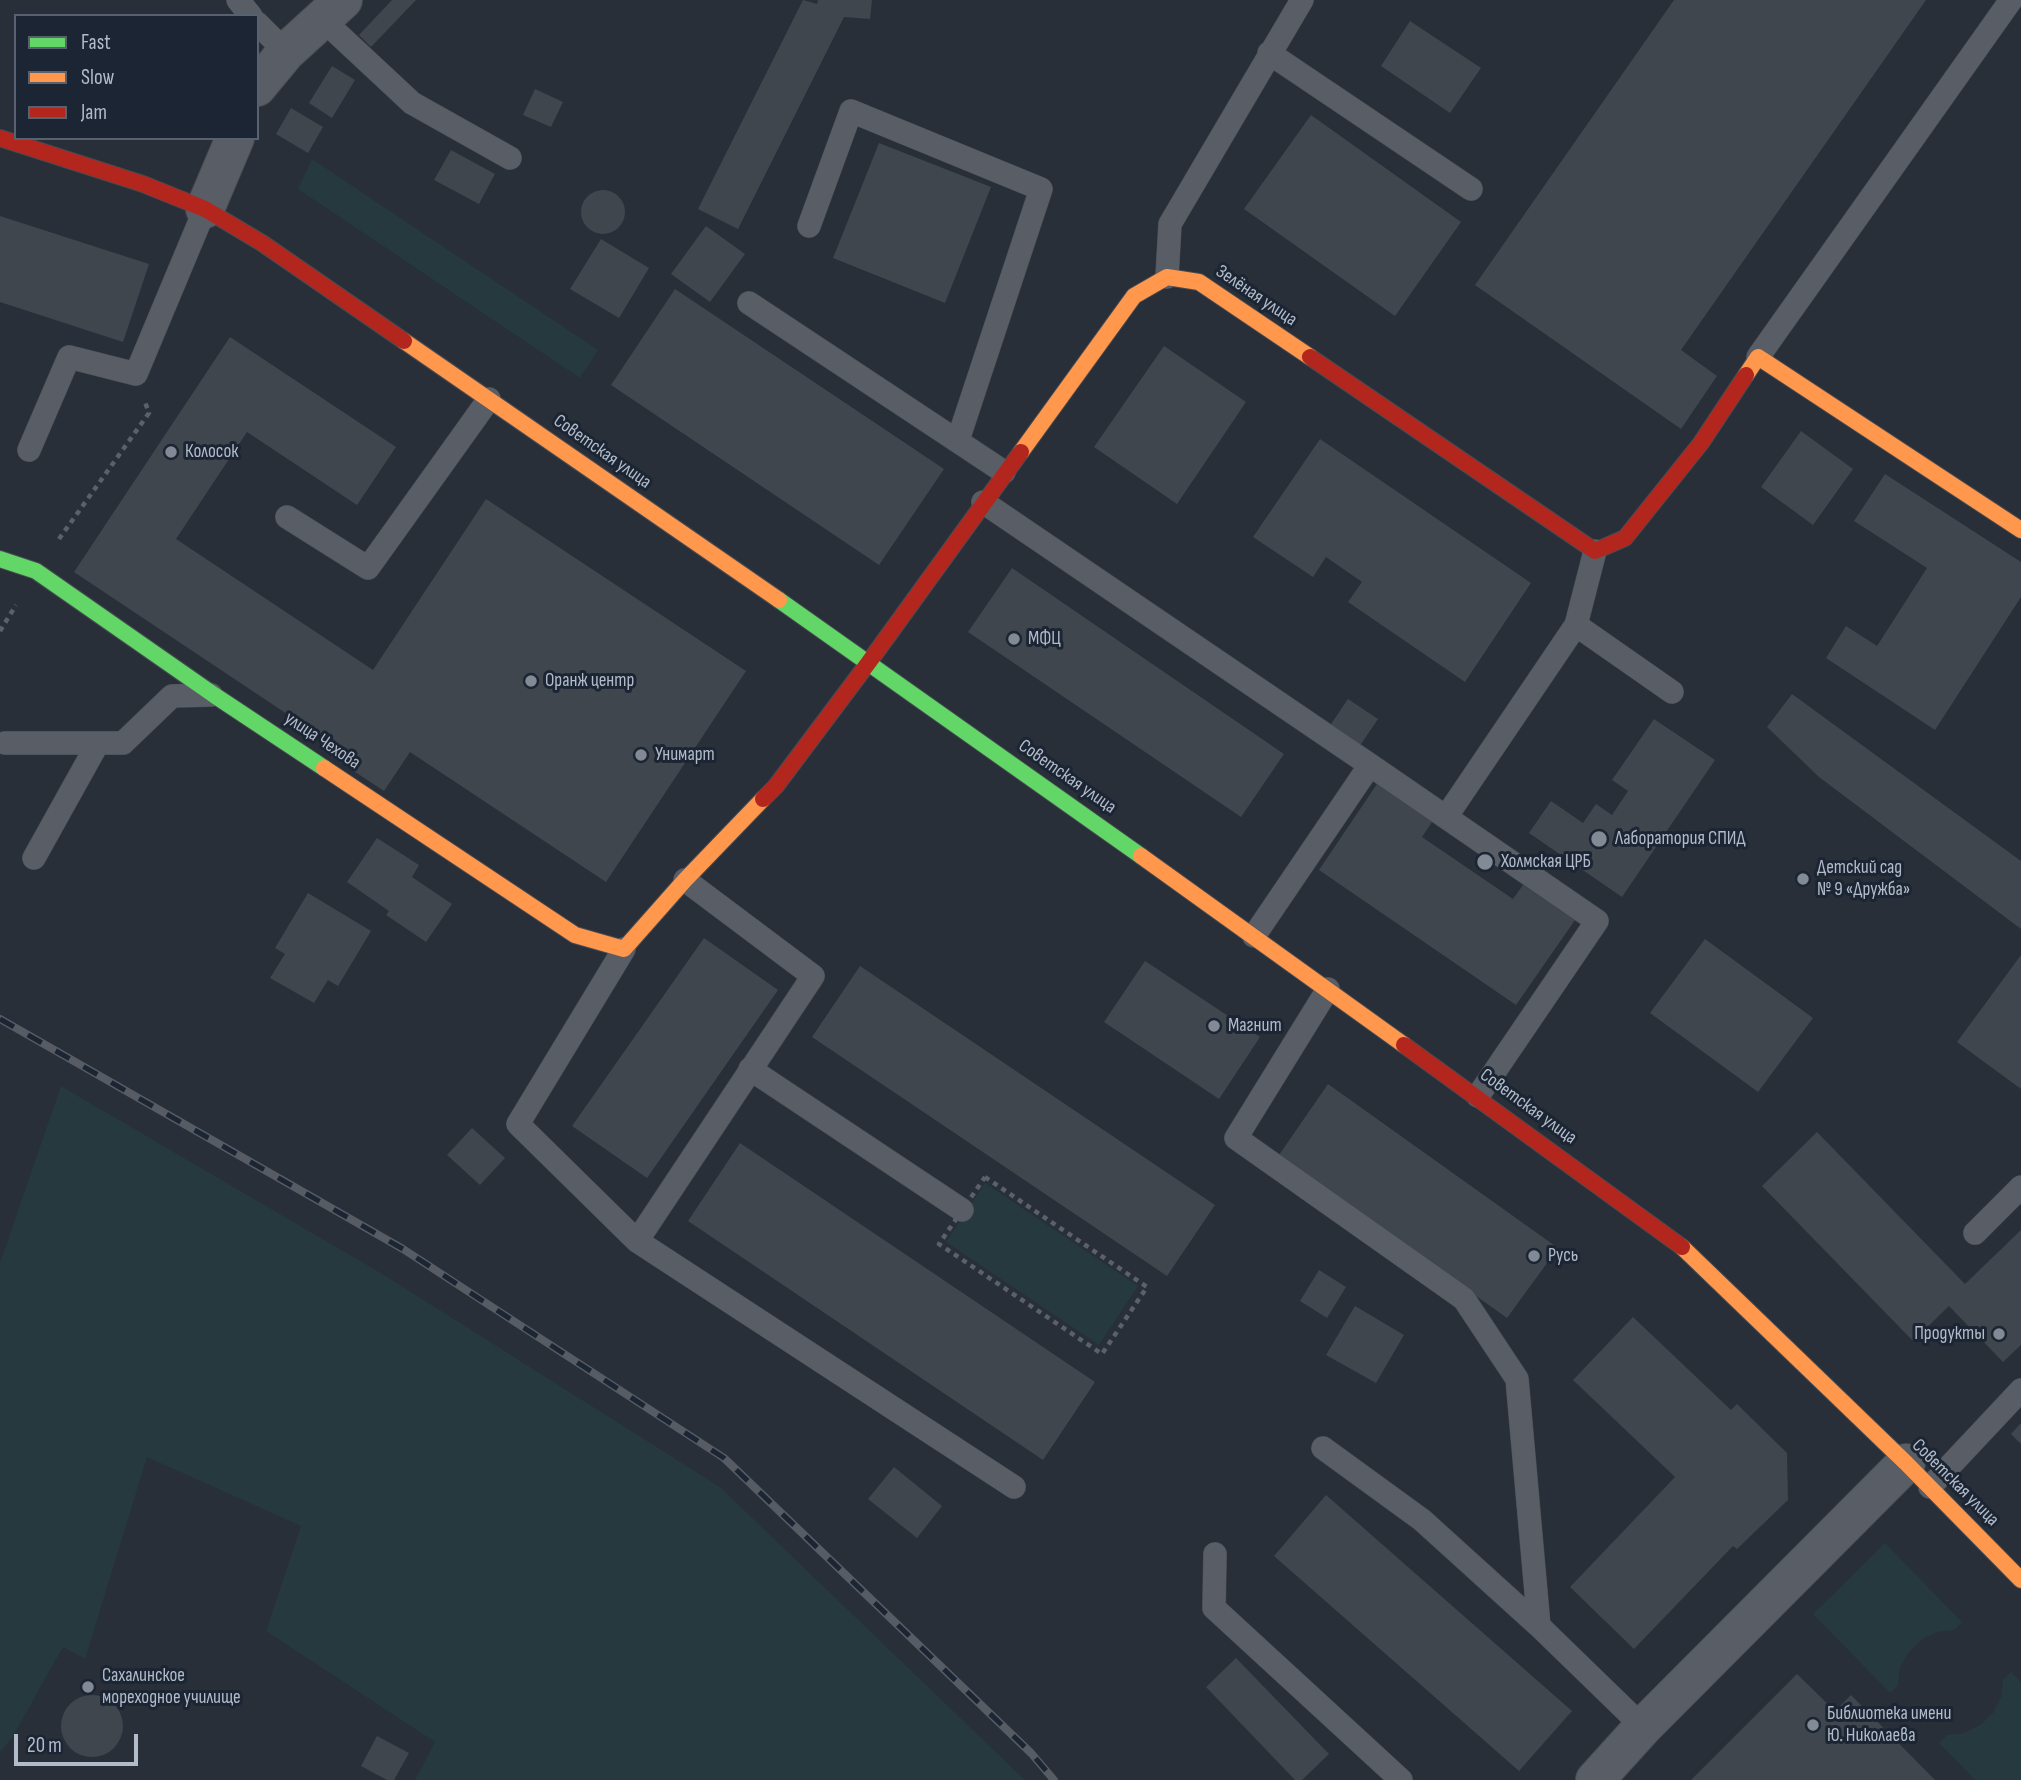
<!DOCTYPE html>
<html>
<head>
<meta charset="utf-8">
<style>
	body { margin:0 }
	#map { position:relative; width:2021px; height:1780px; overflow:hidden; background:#282f38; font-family:"Sofia Sans Condensed",sans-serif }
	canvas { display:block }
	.legend { position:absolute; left:14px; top:14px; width:245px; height:126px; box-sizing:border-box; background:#1b2533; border:2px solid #57616f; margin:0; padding:9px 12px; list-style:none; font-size:21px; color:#b2bbc9 }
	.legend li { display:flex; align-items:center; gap:14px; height:35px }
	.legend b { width:35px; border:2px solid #57616f }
	.scale { position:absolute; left:14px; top:1734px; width:124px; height:32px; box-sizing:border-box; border:4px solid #b2bbc9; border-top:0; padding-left:9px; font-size:21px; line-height:24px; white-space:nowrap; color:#b2bbc9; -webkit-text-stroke:5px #1b2533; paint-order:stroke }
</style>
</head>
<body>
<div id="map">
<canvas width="2021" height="1780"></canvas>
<ul class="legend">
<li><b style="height:9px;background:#63d668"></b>Fast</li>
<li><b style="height:9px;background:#ff974d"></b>Slow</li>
<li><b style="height:9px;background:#b3261e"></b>Jam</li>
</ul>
<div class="scale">20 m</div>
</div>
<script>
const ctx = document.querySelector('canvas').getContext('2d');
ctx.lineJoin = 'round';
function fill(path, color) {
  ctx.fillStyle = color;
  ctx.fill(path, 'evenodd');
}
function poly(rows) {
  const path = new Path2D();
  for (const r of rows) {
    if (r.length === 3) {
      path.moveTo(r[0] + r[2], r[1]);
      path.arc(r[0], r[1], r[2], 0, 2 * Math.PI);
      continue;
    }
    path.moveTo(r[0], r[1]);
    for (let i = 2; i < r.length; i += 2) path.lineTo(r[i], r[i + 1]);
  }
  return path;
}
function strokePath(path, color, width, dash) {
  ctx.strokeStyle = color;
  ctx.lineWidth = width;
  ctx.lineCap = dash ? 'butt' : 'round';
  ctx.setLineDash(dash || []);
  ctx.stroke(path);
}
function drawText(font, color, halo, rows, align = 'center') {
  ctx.font = font + ' "Sofia Sans Condensed",sans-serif';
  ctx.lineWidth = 6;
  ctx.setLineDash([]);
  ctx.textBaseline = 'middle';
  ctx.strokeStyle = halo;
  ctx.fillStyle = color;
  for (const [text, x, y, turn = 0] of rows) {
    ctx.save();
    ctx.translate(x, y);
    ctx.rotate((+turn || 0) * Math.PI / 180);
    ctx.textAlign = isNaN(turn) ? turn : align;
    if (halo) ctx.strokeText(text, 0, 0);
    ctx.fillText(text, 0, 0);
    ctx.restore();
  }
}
fill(poly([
	[312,159,598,350,580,378,298,189],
	[61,1086,384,1275,720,1487,1025,1780,415,1780,435,1742,266,1631,301,1526,147,1457,85,1659,63,1647,12,1738,0,1752,0,1263],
	[985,1183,1138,1286,1099,1345,946,1242],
	[1885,1543,1962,1622,1954,1630,1937,1632,1921,1640,1909,1652,1900,1667,1898,1685,1890,1693,1813,1614],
	[2011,1672,2021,1682,2021,1780,1975,1780,1939,1743,1947,1735,1964,1733,1980,1725,1993,1713,2001,1697,2003,1680]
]), '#25393e');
fill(poly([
	[392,0,416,0,371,47,359,35],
	[803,0,817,4,818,0,872,0,870,19,844,17,738,229,698,209],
	[1674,0,1926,0,1681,350,1717,376,1681,429,1475,285],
	[1410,21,1481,68,1450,113,1381,66],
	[332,66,355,80,332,118,309,103],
	[535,89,563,102,551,127,523,115],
	[291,108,323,127,308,153,276,134],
	[1311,115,1461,222,1395,316,1244,209],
	[879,143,991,187,945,303,833,258],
	[451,150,495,174,479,204,434,180],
	[603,212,22],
	[0,216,149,264,123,342,0,302],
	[706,226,745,254,710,302,671,274],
	[601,239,649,268,619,318,570,289],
	[675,289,944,469,879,565,611,385],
	[230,337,396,447,357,505,247,432,176,539,373,670,486,499,746,671,606,882,410,752,384,791,320,749,326,740,74,572],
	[1164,346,1246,402,1177,504,1094,447],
	[1801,431,1853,469,1813,525,1761,487],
	[1320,439,1531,583,1465,682,1348,602,1362,582,1326,557,1313,577,1253,537],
	[1885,474,2021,562,2021,597,1935,730,1826,658,1846,626,1877,646,1927,568,1854,521],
	[1012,568,1284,754,1241,817,968,632],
	[1792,694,2021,861,2021,929,1819,777,1767,727],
	[1348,699,1378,719,1359,747,1329,727],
	[1654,719,1715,760,1622,897,1529,833,1551,801,1583,823,1596,804,1612,815,1628,791,1612,780],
	[1377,784,1432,822,1422,837,1513,899,1523,885,1575,920,1516,1005,1319,870],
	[377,838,419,865,412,877,452,904,426,942,386,915,389,911,347,882],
	[308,893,371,931,338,986,328,980,314,1003,270,978,285,954,275,948],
	[704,938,778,990,647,1178,572,1126],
	[1705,939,1813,1018,1758,1092,1650,1013],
	[2021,955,2021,1089,1957,1042],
	[1145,961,1260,1037,1219,1099,1104,1022],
	[860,966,1215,1205,1167,1276,812,1037],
	[1328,1084,1558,1248,1507,1318,1279,1155],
	[472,1128,505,1158,480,1185,447,1155],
	[1817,1132,1965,1284,2021,1230,2021,1345,2003,1362,1949,1306,1913,1341,1762,1186],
	[740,1143,1095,1382,1043,1460,688,1221],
	[1319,1270,1346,1287,1327,1318,1300,1301],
	[1355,1306,1404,1335,1376,1383,1326,1355],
	[1633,1317,1731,1410,1737,1404,1787,1453,1788,1500,1737,1549,1733,1546,1634,1649,1570,1587,1675,1477,1573,1380],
	[2021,1423,2021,1444,2011,1434],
	[894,1467,942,1506,917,1538,868,1499],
	[1326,1495,1572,1711,1519,1771,1274,1556],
	[1236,1658,1329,1754,1302,1780,1295,1780,1206,1687],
	[1797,1674,1835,1711,1851,1695,1935,1780,1691,1780],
	[92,1726,31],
	[377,1736,409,1753,394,1780,387,1780,361,1766]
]), '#40464e');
const lane = poly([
	[238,0,251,16],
	[323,20,412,103,510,158],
	[257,23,286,52],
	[1269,53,1471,189],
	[809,226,851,111,1041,189,958,440],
	[1167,277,1170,224,1302,0],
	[749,303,1004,472],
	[1758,357,2011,0],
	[29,450,69,357,136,374,205,209],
	[983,502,1370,765],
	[287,517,368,568,489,399],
	[1595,551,1576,625,1672,692],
	[5,743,123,743,172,696,211,695],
	[1446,817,1576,625],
	[34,858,98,743],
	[1254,936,1370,765,1597,921,1478,1096],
	[624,949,518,1124,637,1241,1014,1487],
	[1328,989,1236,1138,1464,1299,1517,1379,1539,1626],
	[750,1069,962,1210],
	[1975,1233,2021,1187],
	[637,1241,813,976,685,880],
	[1323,1448,1422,1520,1539,1626,1643,1727],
	[1930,1487,2021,1390],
	[1215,1554,1214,1608,1401,1780]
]);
const street = poly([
	[257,87,286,52,343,0],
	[205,209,235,138],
	[1595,1780,1643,1727,1906,1463]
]);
const fast = poly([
	[0,559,36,571,214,695,324,768],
	[779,600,1141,856]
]);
const slow = poly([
	[404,341,779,600],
	[1746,375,1758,357,2021,530],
	[1021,452,1134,296,1167,277,1199,282,1310,357],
	[324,768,575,935,624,949,685,880,763,799],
	[1141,856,1404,1045],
	[1682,1247,1906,1463,2021,1580]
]);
const jam = poly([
	[0,138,143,184,205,209,262,243,404,341],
	[1310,357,1595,551,1625,538,1701,443,1746,375],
	[763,799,776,786,869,662,1021,452],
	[1404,1045,1682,1247]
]);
strokePath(lane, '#474b52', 24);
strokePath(street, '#474b52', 40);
strokePath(fast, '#474b52', 18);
strokePath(slow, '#474b52', 18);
strokePath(jam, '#474b52', 18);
strokePath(poly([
	[59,539,149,413,145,402],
	[0,631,16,605],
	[985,1177,1147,1287,1102,1354,939,1244,985,1177]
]), '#5b6168', 4.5, [5, 5]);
strokePath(lane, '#595d65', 23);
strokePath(street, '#595d65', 38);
strokePath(fast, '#63d668', 16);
strokePath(slow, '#ff974d', 16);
strokePath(jam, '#b3261e', 16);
const rail = poly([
	[0,1019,403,1249,724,1458,1031,1753,1054,1780]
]);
strokePath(rail, '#575c64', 8);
strokePath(rail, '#1b2533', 5, [16]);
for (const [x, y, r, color] of [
	[171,452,7,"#828a96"],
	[1014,639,7,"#828a96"],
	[531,681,7,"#828a96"],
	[641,755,7,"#828a96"],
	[1599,839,9,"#828a96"],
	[1485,862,9,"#828a96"],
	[1803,879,7,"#828a96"],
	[1214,1026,7,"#828a96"],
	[1534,1256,7,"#828a96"],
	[1999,1334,7,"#828a96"],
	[88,1687,7,"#828a96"],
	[1813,1725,7,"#828a96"]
]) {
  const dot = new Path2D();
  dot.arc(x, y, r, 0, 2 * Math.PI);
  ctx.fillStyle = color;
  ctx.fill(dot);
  strokePath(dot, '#1b2533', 2.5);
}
drawText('19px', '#b2bbc9', '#1b2533', [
	["Зелёная улица",1256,296,34],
	["Советская улица",602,452,35],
	["улица Чехова",322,741,34],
	["Советская улица",1067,777,35],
	["Советская улица",1528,1107,36],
	["Советская улица",1955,1483,45]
]);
drawText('19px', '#b2bbc9', '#1b2533', [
	["Колосок",185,452],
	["МФЦ",1028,639],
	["Оранж центр",545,681],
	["Унимарт",655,755],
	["Лаборатория СПИД",1615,839],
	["Холмская ЦРБ",1501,862],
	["Детский сад",1817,868],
	["№ 9 «Дружба»",1817,890],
	["Магнит",1228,1026],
	["Русь",1548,1256],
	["Продукты",1985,1334,"right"],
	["Сахалинское",102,1676],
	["мореходное училище",102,1698],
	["Библиотека имени",1827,1714],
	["Ю. Николаева",1827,1736]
], 'left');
</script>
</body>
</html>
